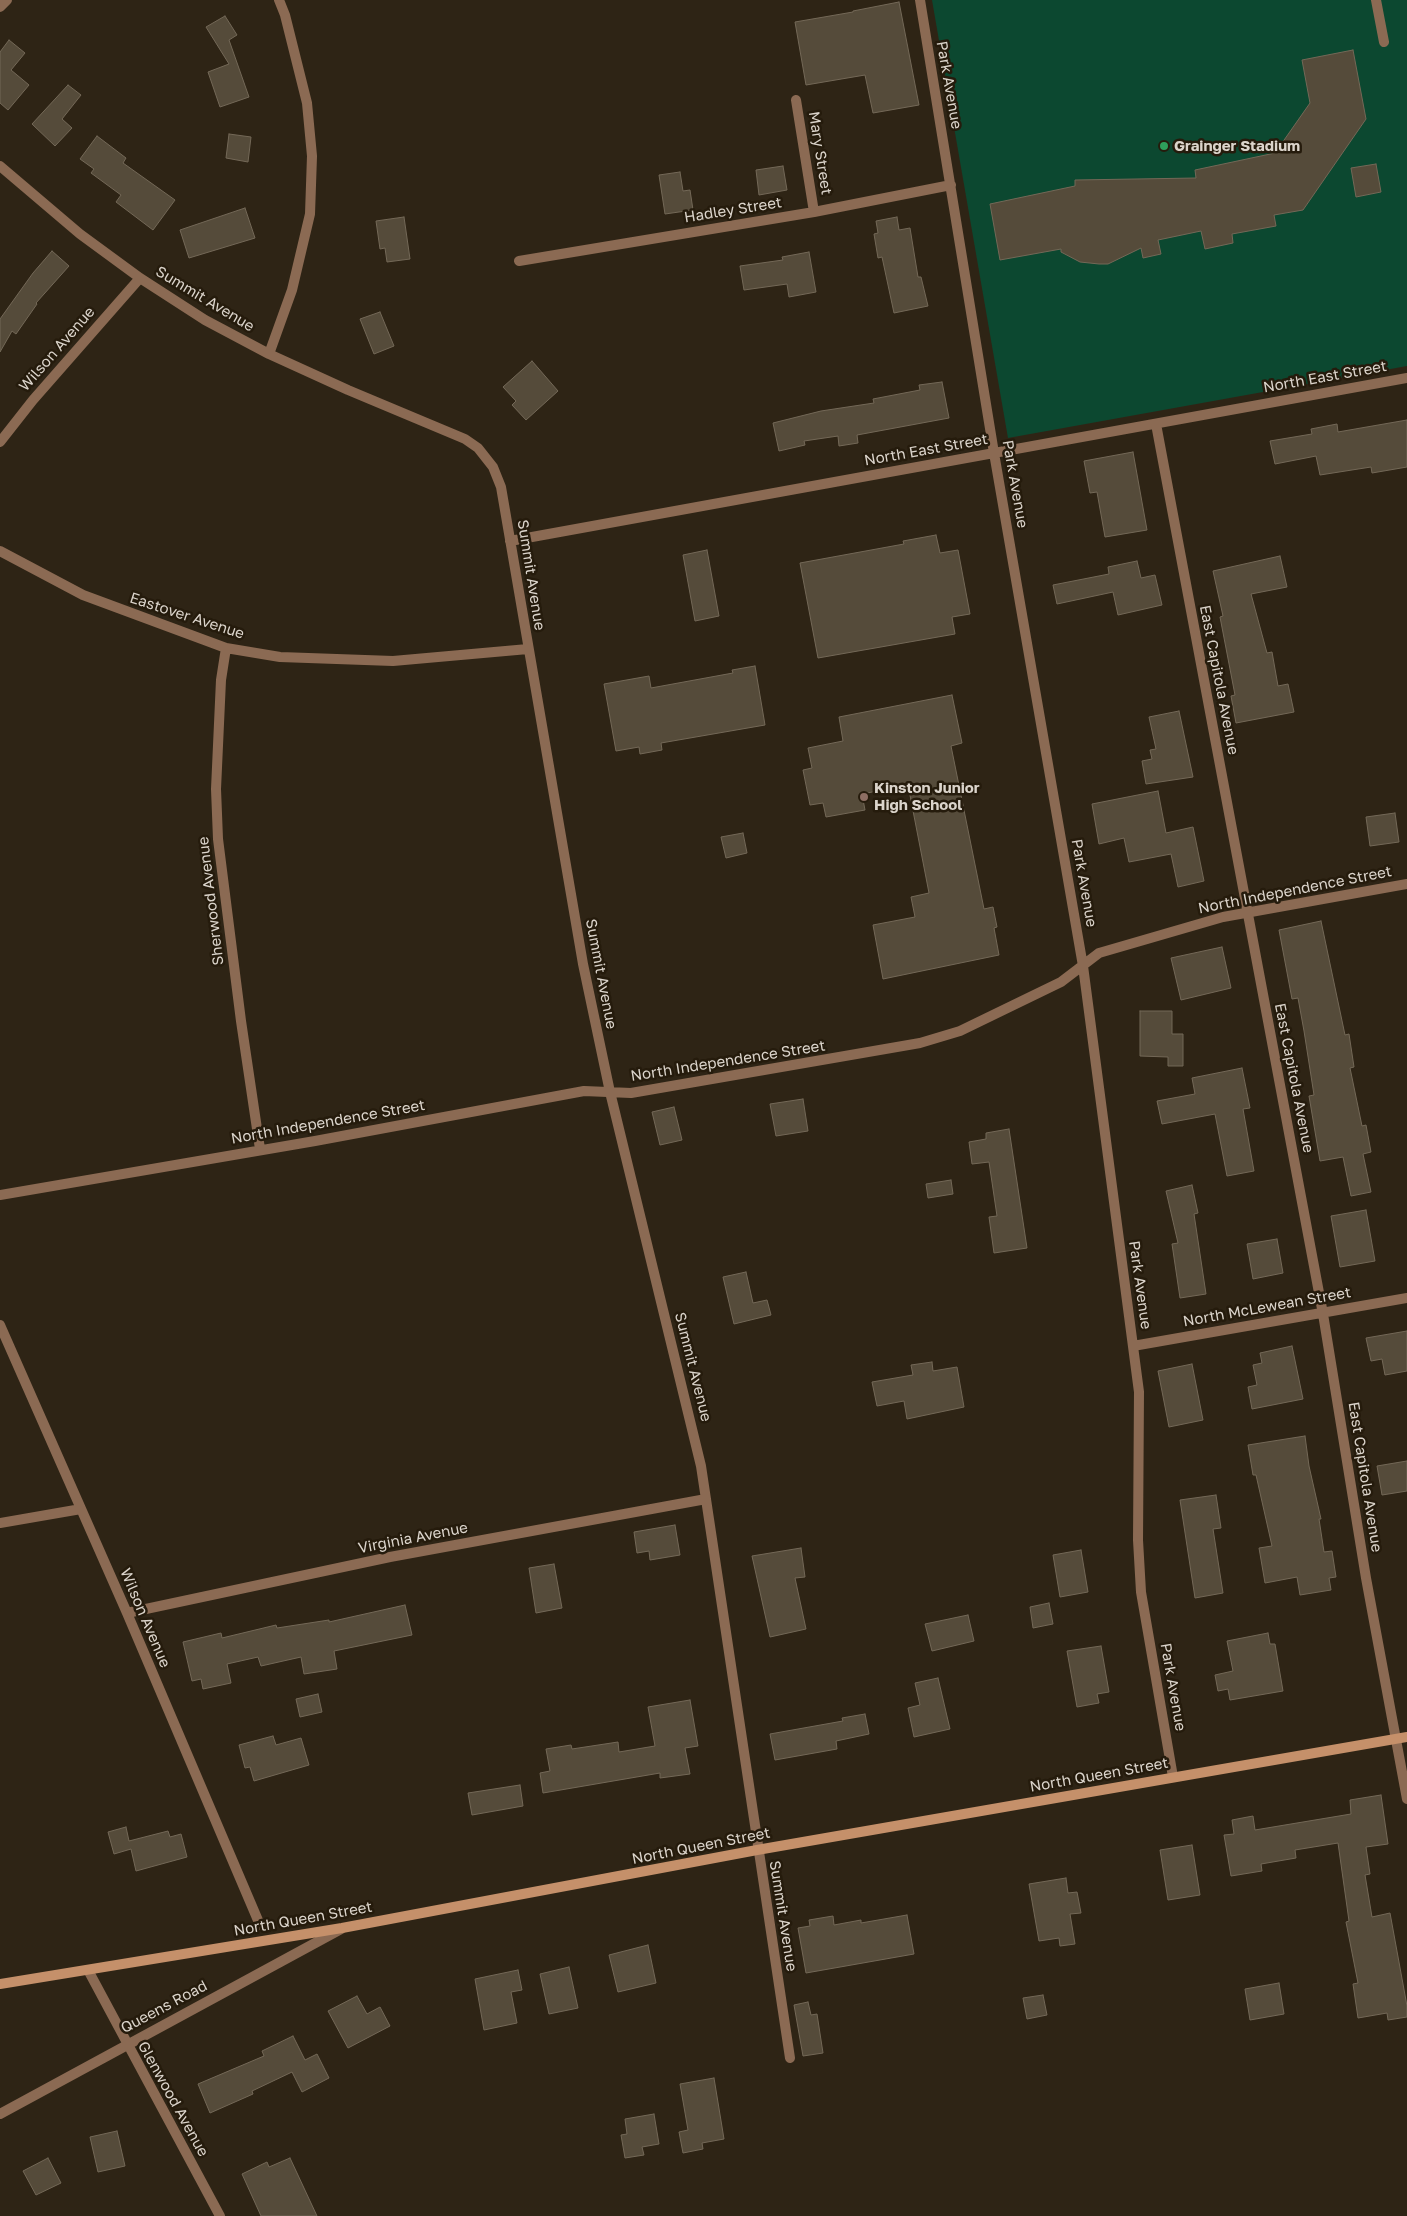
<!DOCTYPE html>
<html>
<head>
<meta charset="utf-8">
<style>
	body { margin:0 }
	canvas { display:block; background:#2e2415 }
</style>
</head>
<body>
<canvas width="1407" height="2216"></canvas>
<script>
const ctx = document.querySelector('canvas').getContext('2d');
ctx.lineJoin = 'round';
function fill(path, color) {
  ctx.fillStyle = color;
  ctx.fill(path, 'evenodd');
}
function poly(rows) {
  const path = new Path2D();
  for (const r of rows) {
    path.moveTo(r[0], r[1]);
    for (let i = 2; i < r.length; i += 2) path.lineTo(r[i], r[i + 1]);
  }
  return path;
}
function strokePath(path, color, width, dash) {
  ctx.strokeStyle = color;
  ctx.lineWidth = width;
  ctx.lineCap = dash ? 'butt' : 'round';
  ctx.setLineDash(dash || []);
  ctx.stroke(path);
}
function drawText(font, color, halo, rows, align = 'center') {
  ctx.font = font + ' "Golos Text",sans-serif';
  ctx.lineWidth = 5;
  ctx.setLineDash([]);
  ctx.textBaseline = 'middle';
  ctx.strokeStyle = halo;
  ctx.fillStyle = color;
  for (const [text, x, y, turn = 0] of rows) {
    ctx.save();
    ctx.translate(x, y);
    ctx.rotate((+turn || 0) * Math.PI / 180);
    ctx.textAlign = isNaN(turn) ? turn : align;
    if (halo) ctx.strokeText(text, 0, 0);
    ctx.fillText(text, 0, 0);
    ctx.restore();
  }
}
fill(poly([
	[932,0,1407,0,1407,366,1008,438]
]), '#0c4830');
const building = poly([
	[899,2,919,105,873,113,865,75,806,85,795,22,853,12,853,11,899,2],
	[225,16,237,35,229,40,249,97,220,107,208,72,229,64,206,27,225,16],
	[9,40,25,53,11,70,29,85,8,110,0,103,0,52,9,40],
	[1353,50,1366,119,1303,210,1274,215,1276,226,1232,234,1233,243,1205,249,1201,231,1158,240,1161,254,1143,258,1141,248,1108,264,1099,264,1080,262,1061,252,1061,249,1000,260,990,204,1075,186,1075,180,1196,178,1195,170,1275,153,1310,103,1302,60,1353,50],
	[68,85,81,95,62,119,72,128,55,146,32,124,68,85],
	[229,134,251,137,248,162,226,158,229,134],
	[97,136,126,158,123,163,175,200,153,230,116,202,121,195,91,173,94,169,80,159,97,136],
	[1376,164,1381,192,1356,197,1351,168,1376,164],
	[783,166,787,190,759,195,756,170,783,166],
	[680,172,683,191,690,190,693,210,665,214,659,175,680,172],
	[245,208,255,238,189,258,180,230,245,208],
	[404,217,410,259,387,262,385,248,380,249,376,221,404,217],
	[897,217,899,230,910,228,918,277,921,277,928,306,894,313,882,257,878,258,874,234,878,233,876,221,897,217],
	[52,251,69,266,36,303,37,304,16,334,12,331,0,352,0,319,33,273,52,251],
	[809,252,816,292,789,297,787,284,744,290,740,266,783,260,782,257,809,252],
	[380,312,394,346,374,354,360,319,380,312],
	[532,361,558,391,526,420,512,405,516,401,503,387,532,361],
	[942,382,949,418,857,435,858,443,839,446,838,436,804,441,805,445,779,451,773,423,821,411,874,403,873,399,920,390,919,385,942,382],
	[1407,420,1407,467,1372,473,1371,467,1320,475,1316,456,1275,464,1270,441,1312,434,1311,429,1337,424,1338,432,1407,420],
	[1133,452,1147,530,1105,537,1097,492,1090,493,1084,461,1133,452],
	[936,535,940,553,958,550,970,614,952,617,955,634,818,658,800,563,904,544,903,541,936,535],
	[707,550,719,616,695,621,683,555,707,550],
	[1280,556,1287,587,1251,594,1267,653,1272,652,1278,686,1288,684,1294,712,1236,723,1231,696,1235,695,1220,617,1223,616,1213,571,1280,556],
	[1137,561,1141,578,1155,575,1162,605,1118,615,1113,592,1057,604,1053,585,1109,574,1108,567,1137,561],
	[755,666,765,725,661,743,662,750,640,754,639,747,616,751,604,684,649,676,651,688,733,673,732,670,755,666],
	[952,695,962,743,951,746,984,909,993,907,997,927,994,928,999,955,883,979,873,925,915,917,911,897,929,893,908,785,862,794,865,810,826,817,823,803,810,805,803,770,812,768,808,748,843,741,839,717,952,695],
	[1179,711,1193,777,1146,784,1142,761,1152,759,1150,750,1156,749,1149,717,1179,711],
	[1158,791,1166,833,1193,827,1204,881,1178,887,1171,854,1129,862,1124,838,1099,844,1092,804,1158,791],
	[1395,813,1399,842,1370,846,1366,817,1395,813],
	[743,833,747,853,726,858,721,837,743,833],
	[1321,921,1345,1035,1349,1034,1354,1067,1350,1068,1362,1126,1366,1125,1371,1152,1363,1154,1371,1192,1351,1196,1343,1157,1320,1161,1309,1096,1314,1095,1304,1031,1298,998,1292,999,1279,930,1321,921],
	[1222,947,1231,988,1181,1000,1171,958,1222,947],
	[1140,1011,1172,1011,1172,1034,1183,1034,1183,1066,1168,1066,1168,1057,1140,1056,1140,1011],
	[1242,1068,1250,1108,1243,1109,1254,1171,1227,1176,1215,1114,1162,1124,1157,1101,1195,1094,1192,1078,1242,1068],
	[803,1099,808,1131,776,1136,770,1104,803,1099],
	[674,1107,682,1140,660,1145,652,1112,674,1107],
	[1009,1129,1027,1248,994,1253,989,1217,997,1216,989,1162,972,1164,969,1142,986,1139,986,1133,1009,1129],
	[951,1180,953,1194,928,1198,926,1184,951,1180],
	[1192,1185,1198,1213,1194,1214,1206,1294,1180,1298,1172,1244,1178,1243,1166,1191,1192,1185],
	[1366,1210,1375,1261,1340,1267,1331,1216,1366,1210],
	[1277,1239,1283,1273,1253,1279,1247,1244,1277,1239],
	[746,1272,753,1303,767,1300,771,1315,734,1324,723,1277,746,1272],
	[1407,1331,1407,1371,1385,1375,1382,1359,1371,1361,1366,1338,1407,1331],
	[1292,1346,1303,1399,1252,1409,1248,1387,1257,1385,1253,1365,1262,1363,1260,1353,1292,1346],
	[932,1362,933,1371,957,1367,964,1407,907,1419,904,1401,877,1406,872,1382,913,1375,911,1365,932,1362],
	[1192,1364,1203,1420,1169,1427,1158,1371,1192,1364],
	[1305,1436,1309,1466,1321,1519,1319,1519,1324,1552,1332,1551,1336,1577,1329,1578,1331,1590,1300,1595,1297,1577,1265,1583,1259,1548,1272,1546,1256,1475,1253,1475,1248,1445,1305,1436],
	[1407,1461,1407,1491,1382,1495,1377,1466,1407,1461],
	[1216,1495,1221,1528,1213,1529,1223,1593,1195,1598,1180,1500,1216,1495],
	[675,1525,680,1555,650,1560,649,1551,637,1553,634,1532,675,1525],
	[801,1548,805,1577,795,1578,806,1629,770,1637,752,1556,801,1548],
	[1081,1550,1088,1592,1060,1597,1053,1555,1081,1550],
	[554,1564,562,1608,536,1613,529,1568,554,1564],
	[1049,1603,1053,1624,1033,1628,1030,1607,1049,1603],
	[405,1605,412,1635,334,1651,337,1669,304,1674,301,1657,261,1666,258,1657,227,1664,231,1683,203,1689,201,1679,192,1681,183,1642,221,1633,222,1638,276,1625,277,1628,329,1620,329,1622,405,1605],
	[968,1615,974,1641,932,1651,925,1624,968,1615],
	[1268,1633,1270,1644,1275,1644,1283,1691,1230,1700,1228,1689,1218,1691,1215,1675,1233,1671,1227,1641,1268,1633],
	[1101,1646,1109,1692,1097,1694,1099,1703,1077,1707,1067,1651,1101,1646],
	[938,1678,950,1729,914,1737,908,1708,920,1705,915,1683,938,1678],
	[318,1694,322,1712,300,1717,296,1699,318,1694],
	[690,1700,698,1746,685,1748,690,1774,660,1778,660,1773,543,1793,540,1773,550,1771,546,1749,571,1745,572,1749,618,1742,619,1752,655,1746,648,1707,690,1700],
	[865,1714,869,1734,836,1741,837,1749,775,1760,770,1734,843,1721,842,1718,865,1714],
	[273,1736,276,1745,301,1738,309,1765,254,1781,250,1767,245,1768,239,1745,273,1736],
	[520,1785,523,1806,472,1815,468,1793,520,1785],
	[1381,1795,1388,1844,1366,1847,1370,1874,1365,1875,1372,1917,1390,1913,1407,2006,1407,2017,1388,2020,1387,2013,1358,2018,1353,1984,1358,1983,1346,1922,1349,1921,1338,1843,1295,1850,1296,1858,1261,1864,1262,1871,1231,1876,1224,1835,1234,1834,1232,1820,1253,1816,1255,1830,1351,1814,1350,1800,1381,1795],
	[126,1827,129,1841,168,1831,170,1837,181,1834,187,1857,136,1871,131,1849,114,1854,108,1832,126,1827],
	[1192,1845,1200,1895,1168,1900,1160,1850,1192,1845],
	[1066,1878,1068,1893,1077,1892,1081,1913,1070,1914,1075,1944,1060,1946,1059,1938,1039,1941,1029,1884,1066,1878],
	[907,1915,914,1954,806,1973,798,1928,810,1926,809,1920,833,1916,834,1925,861,1920,861,1923,907,1915],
	[648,1945,656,1983,618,1992,609,1955,648,1945],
	[569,1967,578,2008,549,2014,540,1974,569,1967],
	[518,1970,522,1990,511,1992,517,2023,484,2030,475,1979,518,1970],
	[1279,1983,1284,2014,1250,2020,1245,1989,1279,1983],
	[1043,1995,1047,2015,1027,2019,1023,1998,1043,1995],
	[357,1996,367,2014,380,2007,390,2026,348,2048,328,2011,357,1996],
	[808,2002,811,2015,817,2014,823,2053,803,2056,794,2005,808,2002],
	[293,2036,305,2060,317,2054,329,2078,302,2092,292,2072,252,2091,253,2094,210,2113,198,2084,264,2056,262,2051,293,2036],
	[714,2078,724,2139,702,2143,703,2149,683,2153,679,2132,688,2130,680,2084,714,2078],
	[654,2114,659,2144,642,2147,644,2155,625,2158,621,2135,627,2134,625,2119,654,2114],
	[117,2131,125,2166,98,2172,90,2137,117,2131],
	[48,2158,61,2183,36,2195,23,2171,48,2158],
	[290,2158,317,2216,261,2216,242,2174,267,2162,269,2167,290,2158]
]);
fill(building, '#554b3a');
strokePath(building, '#736857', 1);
strokePath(poly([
	[920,0,994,453,1083,966,1139,1392,1138,1540,1141,1592,1173,1777],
	[1376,0,1384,42],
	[0,7,7,0],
	[796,100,814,212],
	[0,166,80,234,140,278,205,320,269,354,348,390,465,439,478,448,493,467,501,487,583,964,610,1092,701,1466,790,2058],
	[519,261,814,212,951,185],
	[269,354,292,290,310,214,312,156,307,103,285,15,279,0],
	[1156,424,1323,1314,1366,1578,1407,1799],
	[0,442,33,400,140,278],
	[510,541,1407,378],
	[0,551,83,595,226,648,280,657,393,661,528,649],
	[226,648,221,680,216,789,218,839,241,1021,260,1149],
	[0,1195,315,1141,584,1091,631,1093,920,1043,960,1031,1061,982,1099,953,1223,917,1407,884],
	[0,1325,127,1613,260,1925],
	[1133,1346,1407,1298],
	[0,1523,81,1509],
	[127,1613,390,1557,706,1499],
	[88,1970,220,2216],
	[0,2114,341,1929]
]), '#8b6a53', 10);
strokePath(poly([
	[0,1984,342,1928,757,1850,1407,1737]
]), '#c5906a', 10);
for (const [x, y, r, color] of [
	[1164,146,5,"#2e9e5b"],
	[864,797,5,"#8d6e63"]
]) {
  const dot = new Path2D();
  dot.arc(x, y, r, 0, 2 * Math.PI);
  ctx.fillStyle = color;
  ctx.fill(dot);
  strokePath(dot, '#251b0c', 2);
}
drawText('15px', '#dbd4cb', '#251b0c', [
	["Park Avenue",949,85,80],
	["Mary Street",820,153,81],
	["Hadley Street",733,210,-9],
	["Summit Avenue",205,299,31],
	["Wilson Avenue",57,349,-49],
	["North East Street",1325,377,-10],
	["North East Street",926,450,-10],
	["Park Avenue",1015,484,80],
	["Summit Avenue",531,575,81],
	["Eastover Avenue",187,616,18],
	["East Capitola Avenue",1219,680,79],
	["Park Avenue",1084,883,80],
	["North Independence Street",1295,890,-11],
	["Sherwood Avenue",211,901,-97],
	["Summit Avenue",601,974,79],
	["North Independence Street",728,1061,-9],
	["East Capitola Avenue",1294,1078,79],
	["North Independence Street",328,1122,-10],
	["Park Avenue",1140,1285,82],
	["North McLewean Street",1267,1307,-10],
	["Summit Avenue",693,1367,76],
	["East Capitola Avenue",1365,1477,81],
	["Virginia Avenue",413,1538,-11],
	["Wilson Avenue",145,1618,67],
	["Park Avenue",1173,1687,80],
	["North Queen Street",1099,1775,-10],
	["North Queen Street",701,1846,-11],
	["Summit Avenue",783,1916,81],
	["North Queen Street",303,1919,-10],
	["Queens Road",164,2007,-28],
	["Glenwood Avenue",173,2099,61]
]);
drawText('bold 15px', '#dbd4cb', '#251b0c', [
	["Grainger Stadium",1174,146],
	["Kinston Junior",874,788],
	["High School",874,805]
], 'left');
</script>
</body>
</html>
